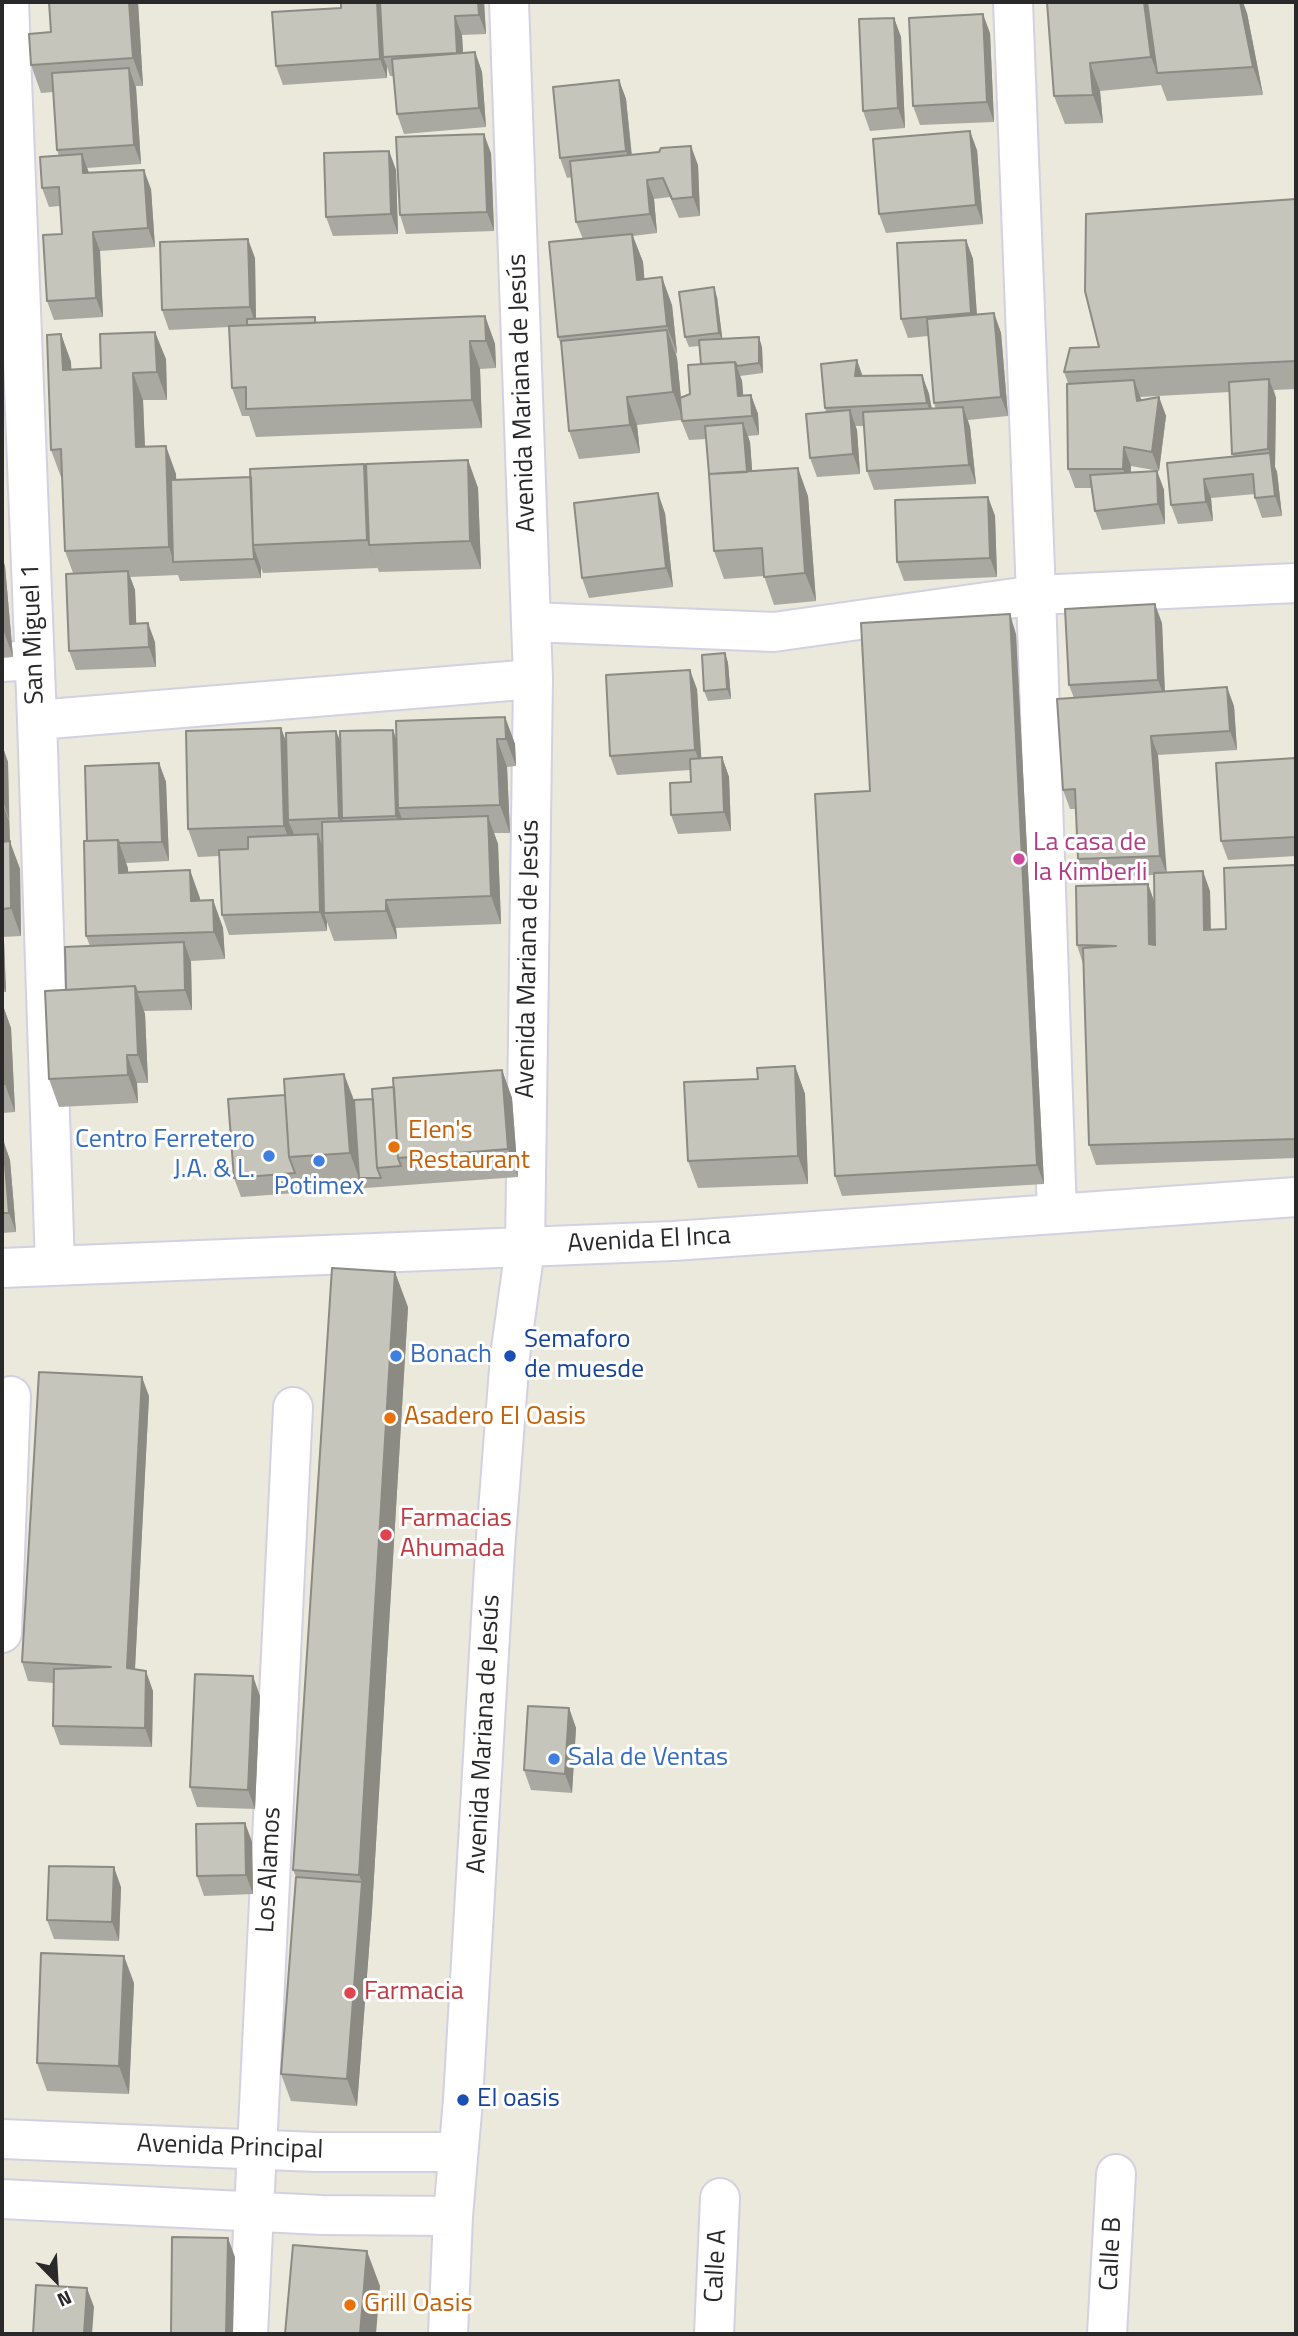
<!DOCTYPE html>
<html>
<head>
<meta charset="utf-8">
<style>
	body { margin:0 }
	#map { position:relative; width:1298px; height:2336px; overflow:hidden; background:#ebe8dc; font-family:"Titillium Web",sans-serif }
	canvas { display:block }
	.frame { position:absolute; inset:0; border:4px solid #292929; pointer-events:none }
	.north { position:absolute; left:21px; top:2245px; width:70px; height:70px; -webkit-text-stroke:5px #fff; paint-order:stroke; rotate:156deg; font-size:19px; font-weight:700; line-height:28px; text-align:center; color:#292929 }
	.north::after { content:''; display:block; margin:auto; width:24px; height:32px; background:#292929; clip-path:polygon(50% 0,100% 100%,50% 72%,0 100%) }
</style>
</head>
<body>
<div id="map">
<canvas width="1298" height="2336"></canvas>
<div class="frame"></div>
<div class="north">N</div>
</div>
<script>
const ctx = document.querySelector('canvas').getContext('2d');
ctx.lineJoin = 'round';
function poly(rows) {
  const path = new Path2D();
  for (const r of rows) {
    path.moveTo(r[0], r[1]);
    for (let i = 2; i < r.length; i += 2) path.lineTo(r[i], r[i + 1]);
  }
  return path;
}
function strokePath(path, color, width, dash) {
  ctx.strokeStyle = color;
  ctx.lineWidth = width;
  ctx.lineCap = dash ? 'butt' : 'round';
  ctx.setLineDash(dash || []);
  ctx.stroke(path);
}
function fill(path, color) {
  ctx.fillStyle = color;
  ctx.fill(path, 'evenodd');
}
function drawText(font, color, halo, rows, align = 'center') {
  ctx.font = font + ' "Titillium Web",sans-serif';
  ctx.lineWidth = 6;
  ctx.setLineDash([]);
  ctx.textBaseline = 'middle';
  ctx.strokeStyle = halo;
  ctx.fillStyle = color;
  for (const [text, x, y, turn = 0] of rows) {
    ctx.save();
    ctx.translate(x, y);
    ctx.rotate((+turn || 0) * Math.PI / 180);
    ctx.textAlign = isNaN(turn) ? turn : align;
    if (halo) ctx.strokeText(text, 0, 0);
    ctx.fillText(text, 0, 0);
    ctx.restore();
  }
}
const minor = poly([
	[9,2,37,720,55,1266],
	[1013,2,1036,595,1057,1214],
	[532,622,774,632,1036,595,1296,583],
	[2,662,34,660],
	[37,720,533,679],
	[2,1268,673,1241,1296,1197],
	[2,1633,11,1396],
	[2,2139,316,2152,458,2152],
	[2,2199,322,2215,453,2216],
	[248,2334,293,1407],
	[448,2334,453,2216,463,2100,495,1550,510,1356,525,1248,533,679,509,2],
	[714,2334,720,2198],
	[1107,2334,1116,2174]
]);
strokePath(minor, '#d2d1e2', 42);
strokePath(minor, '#fff', 38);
fill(poly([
	[49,2,138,2,143,86,136,86,141,164,87,168,89,173,151,189,155,247,100,251,103,317,54,320,47,301,62,234,60,206,49,207,42,188,59,156,57,150,53,92,41,93,31,65,51,32],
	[341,2,379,2,380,4,385,2,484,2,486,34,462,35,463,53,475,52,482,72,486,127,404,134,397,114,394,76,390,76,387,67,387,78,283,85,276,66,341,8],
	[1047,2,1247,13,1263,95,1167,101,1161,85,1100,91,1103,123,1065,124,1054,96],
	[894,18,901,37,905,128,870,131,863,111],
	[990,33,994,122,920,125,913,106],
	[619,80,626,99,632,155,698,165,700,216,679,218,670,197,654,199,657,233,633,236,643,262,644,279,672,305,677,353,676,354,677,358,681,398,690,394,701,364,700,346,689,347,685,337,717,297,722,338,762,347,763,373,740,376,742,381,743,396,751,395,758,414,759,435,748,436,750,442,752,471,808,496,816,601,774,605,764,576,724,579,714,551,706,439,689,440,681,420,637,425,640,453,579,459,569,431,561,345,558,337,583,239,576,222,572,177,567,178,560,158],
	[977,150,983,224,886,233,879,214],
	[389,151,396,170,398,234,333,236,326,217],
	[491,153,494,231,406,234,400,215],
	[1296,199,1296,389,1274,390,1276,398,1275,467,1277,472,1282,516,1262,518,1255,498,1255,494,1211,498,1213,521,1178,524,1171,505,1233,457,1230,392,1140,397,1142,400,1159,397,1166,416,1159,471,1131,466,1131,472,1157,471,1164,490,1165,524,1102,530,1095,511,1091,488,1075,488,1068,469,1068,383,1064,372],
	[966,240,973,259,977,315,994,313,1001,333,1008,416,968,420,970,427,976,484,874,490,867,471,864,426,855,426,857,430,860,474,817,477,810,458,826,412,825,408,862,376,922,375,929,394,932,409,936,409,934,403,928,336,908,338,901,319],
	[255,258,256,319,315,317,317,323,485,316,495,344,496,368,480,369,482,428,256,437,249,416,242,416,232,388,229,327,169,330,162,310],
	[61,334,71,362,71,370,101,368,166,359,167,400,143,400,145,447,176,474,176,480,251,477,364,464,366,469,468,460,478,488,481,569,379,572,377,567,377,568,263,573,261,568,261,578,180,581,178,575,130,577,135,590,136,624,155,642,156,667,76,670,69,651,73,573,65,551,62,477,61,477,51,450],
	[988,497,995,516,997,577,904,581,897,562],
	[665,513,673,587,589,598,582,578],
	[2,558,5,566,13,657,2,658],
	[1162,623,1165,691,1234,706,1237,750,1158,755,1166,873,1210,891,1211,930,1226,929,1296,865,1296,1158,1096,1165,1089,1145,1083,964,1077,945,1148,884,1154,901,1154,875,1085,878,1078,859,1076,809,1070,809,1063,790,1074,698,1069,685],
	[1016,634,1044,1184,842,1196,835,1176,870,791],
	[725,653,728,663,731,699,708,701,704,691],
	[697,689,701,758,722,757,729,777,731,831,678,834,671,815,691,782,690,770,617,775,610,756],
	[505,717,515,744,516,766,507,767,510,833,494,833,498,844,501,924,396,928,397,939,334,941,327,922,327,931,229,935,222,915,219,856,198,857,188,829,281,728,286,741,336,731,340,740,397,738],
	[2,745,8,762,10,842,20,869,21,936,3,937,4,941,6,992,2,992],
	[1296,758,1296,856,1228,860,1221,841],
	[159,763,166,782,169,861,126,863,128,873,190,870,200,901,213,900,223,928,225,959,191,961,192,1010,144,1011,145,1014,148,1083,137,1083,138,1103,59,1107,49,1079,66,990,90,946,86,936,87,841],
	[2,1003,11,1028,15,1112,2,1113],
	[795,1066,805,1094,808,1184,698,1188,688,1161,758,1079],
	[502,1070,512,1098,518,1177,241,1197,234,1178,285,1095,344,1074,354,1100,373,1099,394,1087],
	[3,1140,10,1160,16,1232,2,1233,2,1141],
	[408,1307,372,1910,357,2106,291,2101,281,2074,296,1877,293,1870],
	[149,1396,135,1669,153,1691,152,1747,60,1745,53,1726,54,1683,28,1681,22,1662],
	[260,1696,255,1809,197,1807,190,1787],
	[569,1708,576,1728,572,1793,531,1790,524,1770],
	[245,1823,252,1842,253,1894,204,1896,197,1876],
	[121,1887,119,1941,54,1939,47,1920],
	[134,1983,129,2094,47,2091,37,2063]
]), '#aaa9a1');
fill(poly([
	[129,2,138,2,143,86,133,58],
	[377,2,379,2,384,15,383,57,387,67,387,78,380,59],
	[478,2,484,2,486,34,479,15],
	[1144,2,1147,2,1157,73,1151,57],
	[1240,2,1243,2,1247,13,1263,95,1253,67],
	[983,14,990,33,994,122,987,102],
	[455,16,462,35,464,72,457,53],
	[894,18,901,37,905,128,898,108],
	[475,52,482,72,486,127,479,108],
	[1090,63,1100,91,1103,123,1093,95],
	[129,68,136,88,141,164,134,145],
	[619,80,626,99,633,170,626,151],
	[970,131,977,150,983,224,976,205],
	[484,134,491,153,494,231,487,212],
	[691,146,698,165,700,216,693,197],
	[389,151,396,170,398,234,391,214],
	[82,154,89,173,83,173],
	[144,170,151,189,155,247,148,228],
	[647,180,654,199,657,233,650,214],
	[93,232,100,251,103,317,96,298],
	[632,234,643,262,647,308,637,280],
	[248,239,255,258,256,326,250,307],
	[966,240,973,259,978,332,971,313],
	[662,277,672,305,677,353,667,326],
	[714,287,717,297,723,343,719,333],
	[994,313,1001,333,1008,416,1001,397],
	[485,316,495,344,496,368,486,341],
	[667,330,677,358,683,420,673,392],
	[155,332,166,359,167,400,157,372],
	[61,334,71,362,73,398,63,370],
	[759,337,762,347,763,373,759,363],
	[470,341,480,369,482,428,472,400],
	[857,360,864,380,855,376],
	[735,362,742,381,745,415,738,396],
	[133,373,143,400,146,475,136,447],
	[922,375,929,394,934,422,927,403],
	[1269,379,1276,398,1275,467,1277,472,1282,516,1275,496,1270,454,1268,449],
	[1134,380,1141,399,1144,421,1137,401],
	[751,395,758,414,759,435,752,416],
	[627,397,637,425,640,453,630,425],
	[1159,397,1166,416,1159,471,1152,452],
	[963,407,970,427,976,484,969,465],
	[850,410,857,430,860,474,853,454],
	[743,423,750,442,754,495,747,476],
	[166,446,176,474,179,562,174,562,169,547],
	[1124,447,1131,466,1130,488,1123,469],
	[468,460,478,488,481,569,470,541],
	[364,464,374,492,369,545,377,568,367,540],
	[798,468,808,496,816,601,805,573],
	[1157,471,1164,490,1165,524,1158,504],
	[1204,479,1211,498,1213,521,1206,502],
	[658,493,665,513,673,587,666,568],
	[988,497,995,516,997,577,990,558],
	[254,548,261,568,261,578,254,559],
	[2,558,5,566,13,657,3,629],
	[128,571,135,590,137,643,130,624],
	[1155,604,1162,623,1165,699,1158,680],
	[1010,614,1016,634,1044,1184,1037,1165],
	[148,623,155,642,156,667,149,647],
	[725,653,728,663,731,699,727,689],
	[690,670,697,689,702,769,695,750],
	[1227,687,1234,706,1237,750,1230,731],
	[505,717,515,744,516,766,506,739],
	[281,728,291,756,288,820,294,834,294,853,284,826],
	[393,730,400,749,398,808,402,819,403,835,396,816],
	[336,731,343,750,342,818,346,828,346,837,339,818],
	[1151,736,1158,755,1167,875,1160,856],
	[497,739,507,767,510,833,500,805],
	[2,745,8,762,9,819,2,798],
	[722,757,729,777,731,831,724,812],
	[159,763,166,782,169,861,162,842],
	[2,802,9,821,10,842,20,869,21,936,11,908,4,850],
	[488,816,498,844,501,924,491,896],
	[318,834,325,854,324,913,327,922,327,931,320,912],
	[118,840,128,868,129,901,119,873],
	[190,870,200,898,201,929,191,901],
	[1203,871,1210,891,1211,949,1204,930],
	[1148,884,1155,904,1156,963,1149,944],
	[213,900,223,928,225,959,214,932],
	[386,900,396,928,397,939,386,911],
	[2,934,4,941,6,992,2,982],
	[184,942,191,962,192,1010,185,990],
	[135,986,145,1014,148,1083,138,1055],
	[2,1003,11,1028,15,1112,5,1084],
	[127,1055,137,1083,138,1103,128,1075],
	[795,1066,805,1094,808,1184,798,1156],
	[502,1070,512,1098,518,1177,508,1149],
	[344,1074,357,1109,359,1178,350,1153],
	[3,1140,10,1160,16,1232,9,1213],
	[395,1272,408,1307,372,1910,357,2106,347,2079,362,1882,359,1875],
	[142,1377,149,1396,134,1687,127,1668],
	[146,1671,153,1691,152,1747,145,1728],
	[253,1676,260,1696,255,1809,248,1790],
	[569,1708,576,1728,572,1793,565,1774],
	[245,1823,252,1842,253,1894,246,1875],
	[114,1867,121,1887,119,1941,112,1922],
	[124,1956,134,1983,129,2094,119,2066],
	[228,2238,235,2257,233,2334,226,2334],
	[367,2251,380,2286,376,2334,360,2334],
	[87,2288,94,2307,92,2334,84,2334]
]), '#8b8a83');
const building = poly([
	[49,2,129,2,133,58,31,65,29,34,51,32,49,2],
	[341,2,377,2,380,59,276,66,272,12,341,8,341,2],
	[380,2,478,2,479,15,455,16,457,53,383,57,380,2],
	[1047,2,1144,2,1151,57,1090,63,1093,95,1054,96,1047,2],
	[1147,2,1240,2,1253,67,1157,73,1147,2],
	[983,14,987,102,913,106,909,18,983,14],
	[894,18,898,108,863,111,859,19,894,18],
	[475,52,479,108,397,114,392,59,475,52],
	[129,68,134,145,57,150,52,73,129,68],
	[619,80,626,151,560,158,553,87,619,80],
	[970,131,976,205,879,214,873,139,970,131],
	[484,134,487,212,400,215,396,137,484,134],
	[691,146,693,197,672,199,663,178,647,180,650,214,576,222,570,161,659,152,661,148,691,146],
	[389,151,391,214,326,217,324,153,389,151],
	[82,154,83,173,144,170,148,228,93,232,96,298,47,301,43,235,62,234,59,187,42,188,40,157,82,154],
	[1296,199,1296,361,1064,372,1070,348,1099,347,1085,291,1086,214,1296,199],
	[632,234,637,280,662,277,667,326,558,337,549,242,632,234],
	[248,239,250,307,162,310,160,242,248,239],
	[966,240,971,313,901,319,897,243,966,240],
	[714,287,719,333,685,337,679,292,714,287],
	[994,313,1001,397,934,403,927,319,994,313],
	[485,316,486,341,470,341,472,400,246,409,246,387,232,388,229,326,485,316],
	[315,317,315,323,247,325,247,319,315,317],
	[667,330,673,392,627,397,630,425,569,431,561,341,667,330],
	[155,332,157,372,133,373,136,447,166,446,169,547,65,551,61,449,51,450,47,335,61,334,63,370,101,368,100,334,155,332],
	[759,337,759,363,737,366,735,362,701,364,699,340,759,337],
	[857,360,855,376,922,375,927,403,825,408,821,364,857,360],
	[735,362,738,396,751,395,752,416,682,421,680,398,690,394,688,365,735,362],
	[1269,379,1268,449,1232,454,1229,382,1269,379],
	[1134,380,1137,401,1159,397,1152,452,1124,447,1123,469,1068,469,1067,384,1134,380],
	[963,407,969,465,867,471,863,412,963,407],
	[850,410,853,454,810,458,806,414,850,410],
	[743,423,747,472,709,474,705,426,743,423],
	[1270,453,1275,496,1255,498,1253,474,1204,479,1206,502,1171,505,1167,463,1270,453],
	[468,460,470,541,369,545,366,464,468,460],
	[364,464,367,540,253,545,250,469,364,464],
	[798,468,805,573,764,577,762,548,714,551,709,474,798,468],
	[1157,471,1158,504,1095,511,1090,475,1157,471],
	[251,477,253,545,254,559,173,562,171,480,251,477],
	[658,493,666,568,582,578,574,503,658,493],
	[988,497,990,558,897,562,895,500,988,497],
	[128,571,130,624,148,623,149,647,69,651,66,574,128,571],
	[1155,604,1158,680,1069,685,1065,609,1155,604],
	[1010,614,1037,1165,835,1176,815,794,870,791,861,623,1010,614],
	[725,653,727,689,704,691,702,655,725,653],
	[690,670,695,750,610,756,606,675,690,670],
	[1227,687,1230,731,1151,736,1160,856,1078,859,1075,789,1063,790,1057,699,1227,687],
	[505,717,506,739,497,739,500,805,398,808,396,721,505,717],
	[281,728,284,826,188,829,186,731,281,728],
	[393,730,396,816,342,818,340,731,393,730],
	[336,731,339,818,288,820,286,733,336,731],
	[722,757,724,812,671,815,670,783,691,782,690,759,722,757],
	[1296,758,1296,837,1221,841,1216,763,1296,758],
	[159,763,162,842,119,843,118,840,87,841,85,766,159,763],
	[488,816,491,896,386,900,386,911,324,913,322,822,488,816],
	[318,834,320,912,222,915,219,850,248,849,248,837,318,834],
	[118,840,119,873,190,870,191,901,213,900,214,932,86,936,84,841,118,840],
	[10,841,11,908,2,909,2,842,10,841],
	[1296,865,1296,1139,1089,1145,1083,948,1116,946,1077,945,1076,886,1148,884,1149,944,1155,945,1154,873,1203,871,1204,930,1226,929,1224,868,1296,865],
	[184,942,185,990,137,992,135,986,66,990,65,947,184,942],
	[135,986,138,1055,127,1055,128,1075,49,1079,45,991,135,986],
	[2,1018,5,1084,2,1084,2,1018],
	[795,1066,798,1156,688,1161,684,1082,758,1079,757,1068,795,1066],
	[502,1070,508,1149,398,1158,393,1078,502,1070],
	[344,1074,350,1153,289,1157,284,1079,344,1074],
	[394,1087,398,1158,401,1166,377,1168,372,1089,394,1087],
	[285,1095,289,1157,295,1173,234,1178,228,1099,285,1095],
	[373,1099,377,1168,381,1178,359,1178,354,1100,373,1099],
	[3,1140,9,1213,2,1213,2,1141,3,1140],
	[332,1268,395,1272,359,1875,293,1870,332,1268],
	[39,1372,142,1377,127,1668,146,1671,145,1728,53,1726,54,1669,111,1667,22,1662,39,1372],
	[195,1674,253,1676,248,1790,190,1787,195,1674],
	[528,1706,569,1708,565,1774,524,1770,528,1706],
	[245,1823,246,1875,197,1876,196,1824,245,1823],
	[49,1866,114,1867,112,1922,47,1920,49,1866],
	[296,1877,362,1882,347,2079,281,2074,296,1877],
	[41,1953,124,1956,119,2066,37,2063,41,1953],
	[172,2237,228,2238,226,2334,171,2334,172,2237],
	[293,2245,367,2251,360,2334,285,2334,293,2245],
	[36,2285,87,2288,84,2334,33,2334,36,2285]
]);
fill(building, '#c6c5bb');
strokePath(building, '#8b8a83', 2);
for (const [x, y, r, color] of [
	[1019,859,7,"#d1479c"],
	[394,1147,7,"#e8710a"],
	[269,1156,7,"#3f7fe0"],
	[319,1161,7,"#3f7fe0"],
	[396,1356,7,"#3f7fe0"],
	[510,1356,7,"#1a4fb4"],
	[390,1418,7,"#e8710a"],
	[386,1535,7,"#e0444e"],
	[554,1759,7,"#3f7fe0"],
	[350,1993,7,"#e0444e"],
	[463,2100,7,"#1a4fb4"],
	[350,2305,7,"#e8710a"]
]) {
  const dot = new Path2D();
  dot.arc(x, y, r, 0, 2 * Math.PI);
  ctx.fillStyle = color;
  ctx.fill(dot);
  strokePath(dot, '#fff', 2.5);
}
drawText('26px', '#292929', '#fff', [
	["Avenida Mariana de Jesús",523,393,-92],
	["San Miguel 1",34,634,-92],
	["Avenida Mariana de Jesús",529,959,-89],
	["Avenida El Inca",649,1241,-3],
	["Avenida Mariana de Jesús",485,1734,-87],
	["Los Alamos",270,1870,-87],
	["Avenida Principal",230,2148,2],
	["Calle B",1112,2254,-87],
	["Calle A",717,2266,-87]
]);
drawText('26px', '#b23c85', '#fff', [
	["La casa de",1033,844],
	["la Kimberli",1033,874]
], 'left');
drawText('26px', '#c56008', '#fff', [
	["Elen's",408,1132],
	["Restaurant",408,1162],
	["Asadero El Oasis",404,1418],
	["Grill Oasis",364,2305]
], 'left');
drawText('26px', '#366cbe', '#fff', [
	["Centro Ferretero",255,1141,"right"],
	["J.A. & L.",255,1171,"right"],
	["Potimex",319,1188,"center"],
	["Bonach",410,1356],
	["Sala de Ventas",568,1759]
], 'left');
drawText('26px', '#164399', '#fff', [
	["Semaforo",524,1341],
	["de muesde",524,1371],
	["El oasis",477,2100]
], 'left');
drawText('26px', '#be3a42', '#fff', [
	["Farmacias",400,1520],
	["Ahumada",400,1550],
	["Farmacia",364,1993]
], 'left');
</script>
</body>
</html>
